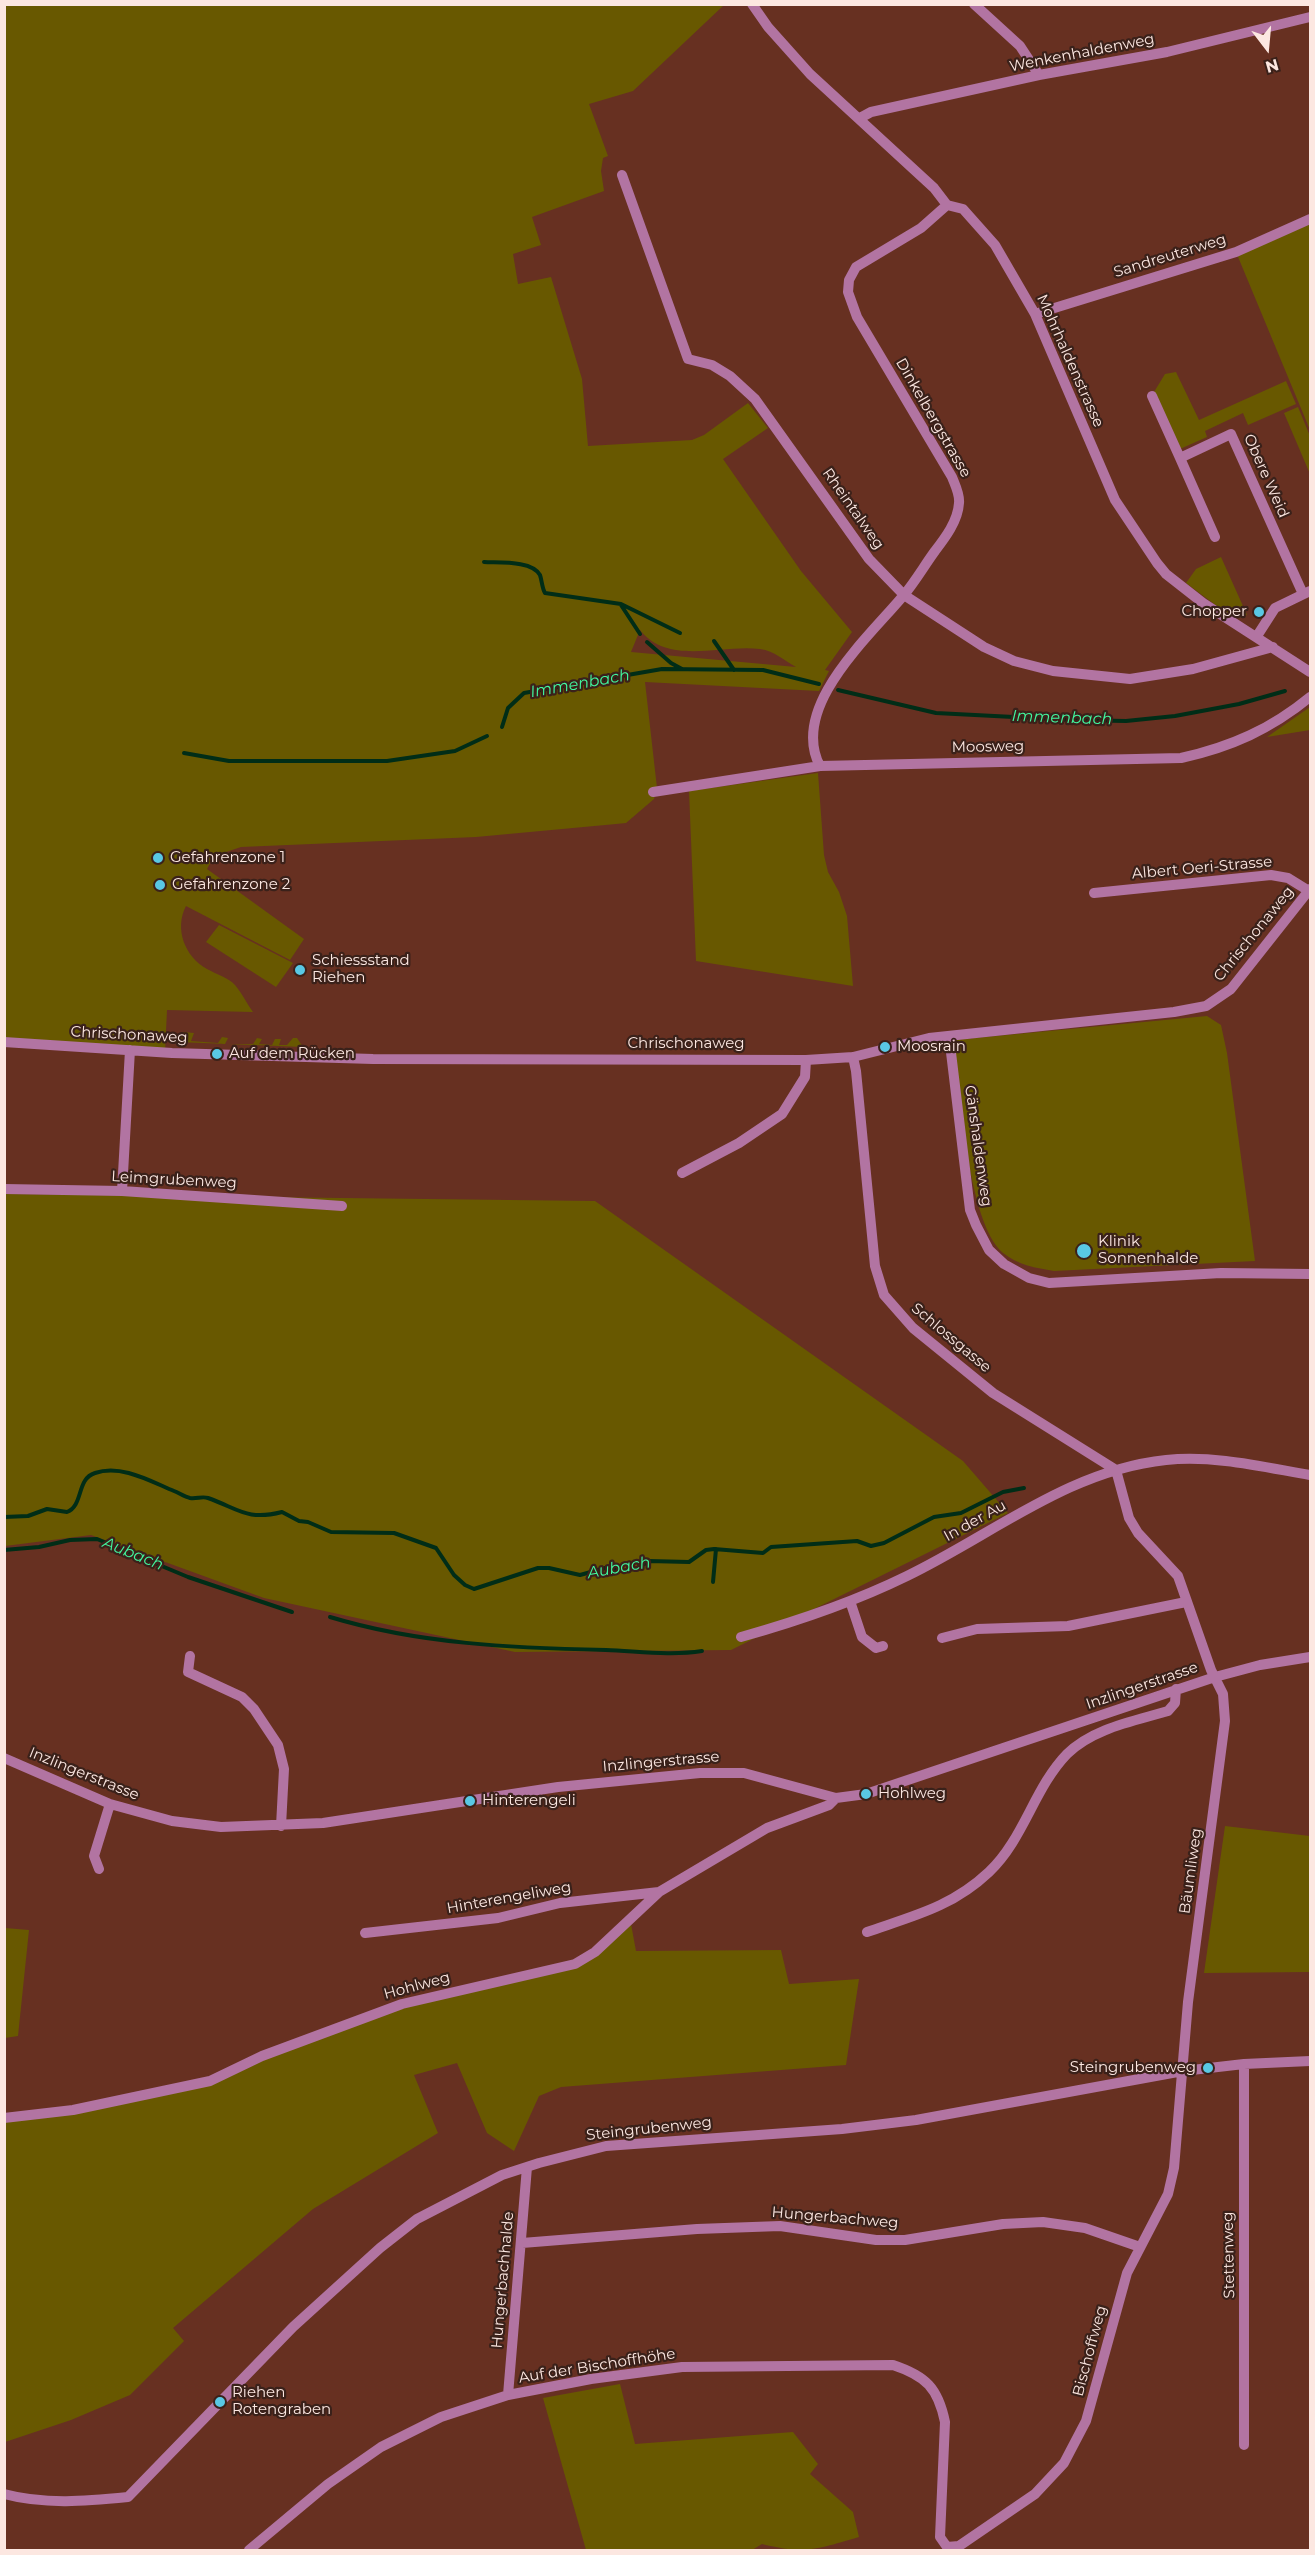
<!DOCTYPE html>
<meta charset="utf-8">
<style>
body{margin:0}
#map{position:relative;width:1315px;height:2555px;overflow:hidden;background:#673021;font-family:Montserrat,sans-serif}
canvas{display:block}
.frame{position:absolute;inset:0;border:6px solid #fce7e1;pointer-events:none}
.north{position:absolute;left:1237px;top:18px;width:60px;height:60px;-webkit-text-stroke:4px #3a211a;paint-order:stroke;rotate:164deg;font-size:16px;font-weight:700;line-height:24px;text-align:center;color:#fce7e1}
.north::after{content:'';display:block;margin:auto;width:21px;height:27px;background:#fce7e1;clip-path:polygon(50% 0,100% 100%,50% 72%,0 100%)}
</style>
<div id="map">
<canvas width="1315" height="2555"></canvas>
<div class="frame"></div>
<div class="north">N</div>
</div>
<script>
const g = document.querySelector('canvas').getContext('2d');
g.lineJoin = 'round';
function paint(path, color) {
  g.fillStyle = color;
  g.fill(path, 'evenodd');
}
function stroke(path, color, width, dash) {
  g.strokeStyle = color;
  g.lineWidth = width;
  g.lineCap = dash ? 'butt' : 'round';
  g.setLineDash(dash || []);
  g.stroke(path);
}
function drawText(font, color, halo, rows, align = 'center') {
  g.font = font + ' Montserrat,sans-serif';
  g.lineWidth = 4.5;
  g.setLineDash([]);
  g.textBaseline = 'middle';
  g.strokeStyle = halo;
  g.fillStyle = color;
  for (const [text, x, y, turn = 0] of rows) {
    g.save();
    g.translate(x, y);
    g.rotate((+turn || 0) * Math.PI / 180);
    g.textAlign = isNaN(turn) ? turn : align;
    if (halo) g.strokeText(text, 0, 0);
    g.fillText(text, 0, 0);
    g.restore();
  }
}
const green = new Path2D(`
 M4,5H724L633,91L589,104L608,156L603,158L601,171L604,191L532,217L541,245L513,254L518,284L551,277L582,379L588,446L692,440L704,435L748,403L768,428L723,459L801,571L852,632L825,670L829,671L819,691L645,682L657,788L654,799L626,823L616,824L476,837L241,847L214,856L207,869L304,939L290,960L186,906C174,929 185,957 207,969C216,974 229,978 235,985C242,993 247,1004 253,1012L167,1010L165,1052L5,1041ZM640,630C668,666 721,644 760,649C775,651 783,660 796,667L631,652Z
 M1310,219V430L1236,252Z
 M1176,372L1199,420L1286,381L1296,404L1248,425L1243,413L1205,431L1207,437L1180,449L1154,392L1165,374Z
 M1298,407L1310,436V474L1284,413Z
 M1221,557L1247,615L1238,618L1229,615L1186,583L1196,569Z
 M1310,707V730L1267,737Z
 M818,773L824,855L828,872L839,892L847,916L853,986L696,961L689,791Z
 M219,925L293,963L276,987L206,942Z
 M1207,1016L1221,1025L1227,1053L1255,1261L1054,1271C1036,1268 1018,1265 1003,1253C967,1222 960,1088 954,1040Z
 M182,1032L194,1033L191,1041L218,1043L222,1037L228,1038L225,1044H253L257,1038L262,1039L259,1044L272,1045L275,1039H281L279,1045H287L293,1038H297L303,1047L178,1042L177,1038Z
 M4,1194L595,1201L963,1461L1008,1513L731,1650L515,1652L264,1598L91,1535L5,1546Z
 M1225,1826L1310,1836V1972L1204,1973Z
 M631,1924L636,1951L781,1950L789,1984L859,1979L846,2065L561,2087L539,2096L514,2151L487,2133L457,2063L414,2075L438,2133L313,2209L173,2328L184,2341L130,2395L71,2420L5,2442L4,2121L195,2088L374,2015L570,1968Z
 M5,1928L29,1930L18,2036L5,2038Z
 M620,2384L635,2444L793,2432L818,2464L810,2474L853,2512L859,2537C817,2549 806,2555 762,2544L752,2550H586L543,2398Z`);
const stream = new Path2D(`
 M484,562C498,563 532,560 540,575C542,581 542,588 545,593L621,604L680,633
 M621,605L640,634
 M714,641L734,670
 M647,642L671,663L682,669
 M838,690L936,713L1072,720L1126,721L1175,716L1239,704L1285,691
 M502,727L508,708L524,693L662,669L763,670L819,684
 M184,753L229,761H387L455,751L487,736
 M4,1517L28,1516L47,1509L67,1512C84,1505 76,1479 95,1473C121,1464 150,1481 174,1491C179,1493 185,1497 190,1498C197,1499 202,1496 208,1498C239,1509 247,1521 282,1512L299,1521L308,1522L331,1532L394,1533L436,1548L454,1575L465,1585L474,1589L538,1568H549L580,1575L609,1567L623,1571L638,1568L649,1561L689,1562L706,1550L714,1549L763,1553L771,1547L857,1541L871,1546L884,1543L934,1517L961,1513L1003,1492L1024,1488
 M4,1550L39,1547L70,1540L97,1539L188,1577L292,1612
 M713,1582L716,1549
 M330,1617C419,1644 513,1648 606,1650C637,1651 670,1656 702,1651`);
const minor = new Path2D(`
 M752,4L768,27L810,74L934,188L947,205L963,209L995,245L1035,314L1115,500L1157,563L1166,574L1203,603L1310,672
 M974,4L1020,46L1039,75
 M860,118L871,112L1039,75L1167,52L1310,17
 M622,175L688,359L712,365L730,376L755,399L869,559L904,595L984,647L1014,661L1053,671L1130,679L1193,669L1273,647
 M1035,314L1236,252L1310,219
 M1152,396L1180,458
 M1215,537L1180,458L1231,434L1303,594
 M1257,636L1275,608L1310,591
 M820,766C789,707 869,637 903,596C915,582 924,566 935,551C945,538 958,521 959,503C960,494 955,485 952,477L857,317L848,292L849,280L856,267L921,228L947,205
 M653,792L820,766L1181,758C1231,747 1271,729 1310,697
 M1094,893L1271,875L1288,878L1309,891
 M949,1036L970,1210L976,1225L989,1250L1004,1264L1029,1278L1049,1283L1221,1273L1310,1274
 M4,1042L172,1053L373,1059L806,1060L853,1057L929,1038L1174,1012L1206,1006L1231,989L1310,889
 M853,1057L856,1071L875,1266L884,1295L913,1328L993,1393L1116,1470
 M682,1173L739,1143L782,1114L805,1077L806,1060
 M4,1189L122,1191L342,1206
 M122,1191L130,1050
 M850,1601L862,1637L876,1648L883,1646
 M741,1637C798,1621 854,1602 907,1576C992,1535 1069,1470 1166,1460C1215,1455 1263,1467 1310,1475
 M942,1638L977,1629L1068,1626L1186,1602
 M190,1656L188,1672L242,1697L254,1709L278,1745L284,1769L281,1826
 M4,1758L110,1804L172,1821L221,1827L323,1823L558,1787L700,1773H744L836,1798L866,1794L1215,1677L1260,1665L1310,1657
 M99,1869L94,1856L110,1804
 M867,1932C913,1916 952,1907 989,1872C1024,1839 1034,1788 1067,1754C1093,1728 1135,1721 1168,1711L1175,1703L1176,1689
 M365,1933L498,1918L560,1903L659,1892
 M4,2118L73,2110L210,2081L262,2056L402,2004L575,1964L595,1952L659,1892L767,1828L829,1805L836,1798
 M522,2243L697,2229L780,2226L876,2240H905L1003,2224L1043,2222L1085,2228L1140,2247
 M508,2395L527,2167
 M1244,2445V2064
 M4,2494C45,2505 87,2501 128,2497L293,2327L380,2248L417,2219L502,2175L539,2163L606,2146L842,2129L916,2120L1183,2071L1244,2064L1310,2061
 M249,2550L328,2484L381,2447L441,2417L508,2395L591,2379L682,2367L893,2365C926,2376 938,2388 945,2422L940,2537L947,2547L959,2546L1035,2494L1064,2463L1086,2421L1127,2273L1168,2194L1174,2168L1188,2002L1225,1721L1223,1694L1211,1670L1178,1576L1138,1533L1129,1518L1116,1470`);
const markers = [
 [1259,612,6,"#59c8e4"],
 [158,858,6,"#59c8e4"],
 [160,885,6,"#59c8e4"],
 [300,970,6,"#59c8e4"],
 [885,1047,6,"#59c8e4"],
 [217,1054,6,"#59c8e4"],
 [1084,1251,8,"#59c8e4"],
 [866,1794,6,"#59c8e4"],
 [470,1801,6,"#59c8e4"],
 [1208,2068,6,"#59c8e4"],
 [220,2402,6,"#59c8e4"]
];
const streetNames = [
 ["Wenkenhaldenweg",1082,53,-11],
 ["Sandreuterweg",1170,256,-17],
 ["Mohrhaldenstrasse",1070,361,66],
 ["Dinkelbergstrasse",933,418,60],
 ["Obere Weid",1266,476,66],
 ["Rheintalweg",853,509,55],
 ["Moosweg",988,747,-1],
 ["Albert Oeri-Strasse",1202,868,-5],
 ["Chrischonaweg",1254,934,-51],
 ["Chrischonaweg",129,1035,3],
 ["Chrischonaweg",686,1044],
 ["Gänshaldenweg",978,1146,82],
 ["Leimgrubenweg",174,1180,3],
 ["Schlossgasse",951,1338,40],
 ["In der Au",975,1521,-29],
 ["Inzlingerstrasse",1142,1686,-19],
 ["Inzlingerstrasse",661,1762,-5],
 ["Inzlingerstrasse",84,1774,22],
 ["Bäumliweg",1191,1871,-82],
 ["Hinterengeliweg",509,1898,-10],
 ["Hohlweg",417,1986,-15],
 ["Steingrubenweg",649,2129,-6],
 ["Hungerbachweg",835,2218,5],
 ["Stettenweg",1229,2255,-91],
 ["Hungerbachhalde",503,2280,-85],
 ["Bischoffweg",1090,2351,-75],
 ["Auf der Bischoffhöhe",597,2366,-9]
];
const poiNames = [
 ["Chopper",1247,612,"right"],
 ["Gefahrenzone 1",170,858],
 ["Gefahrenzone 2",172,885],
 ["Schiessstand",312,961],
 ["Riehen",312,978],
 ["Moosrain",897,1047],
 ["Auf dem Rücken",229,1054],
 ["Klinik",1098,1242],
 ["Sonnenhalde",1098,1259],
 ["Hohlweg",878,1794],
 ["Hinterengeli",482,1801],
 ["Steingrubenweg",1196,2068,"right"],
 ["Riehen",232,2393],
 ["Rotengraben",232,2410]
];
const waterNames = [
 ["Immenbach",580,684,-10],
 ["Immenbach",1062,718,2],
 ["Aubach",133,1554,22],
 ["Aubach",619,1568,-10]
];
paint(green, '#685800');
stroke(stream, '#002d17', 4);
stroke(minor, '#b274a2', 10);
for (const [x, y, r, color] of markers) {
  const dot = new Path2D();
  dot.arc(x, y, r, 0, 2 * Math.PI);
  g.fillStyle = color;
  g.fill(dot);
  stroke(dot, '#3a211a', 2);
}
drawText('15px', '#fce7e1', '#3a211a', streetNames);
drawText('15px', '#fce7e1', '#3a211a', poiNames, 'left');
drawText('italic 16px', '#42f89f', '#3a211a', waterNames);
</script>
